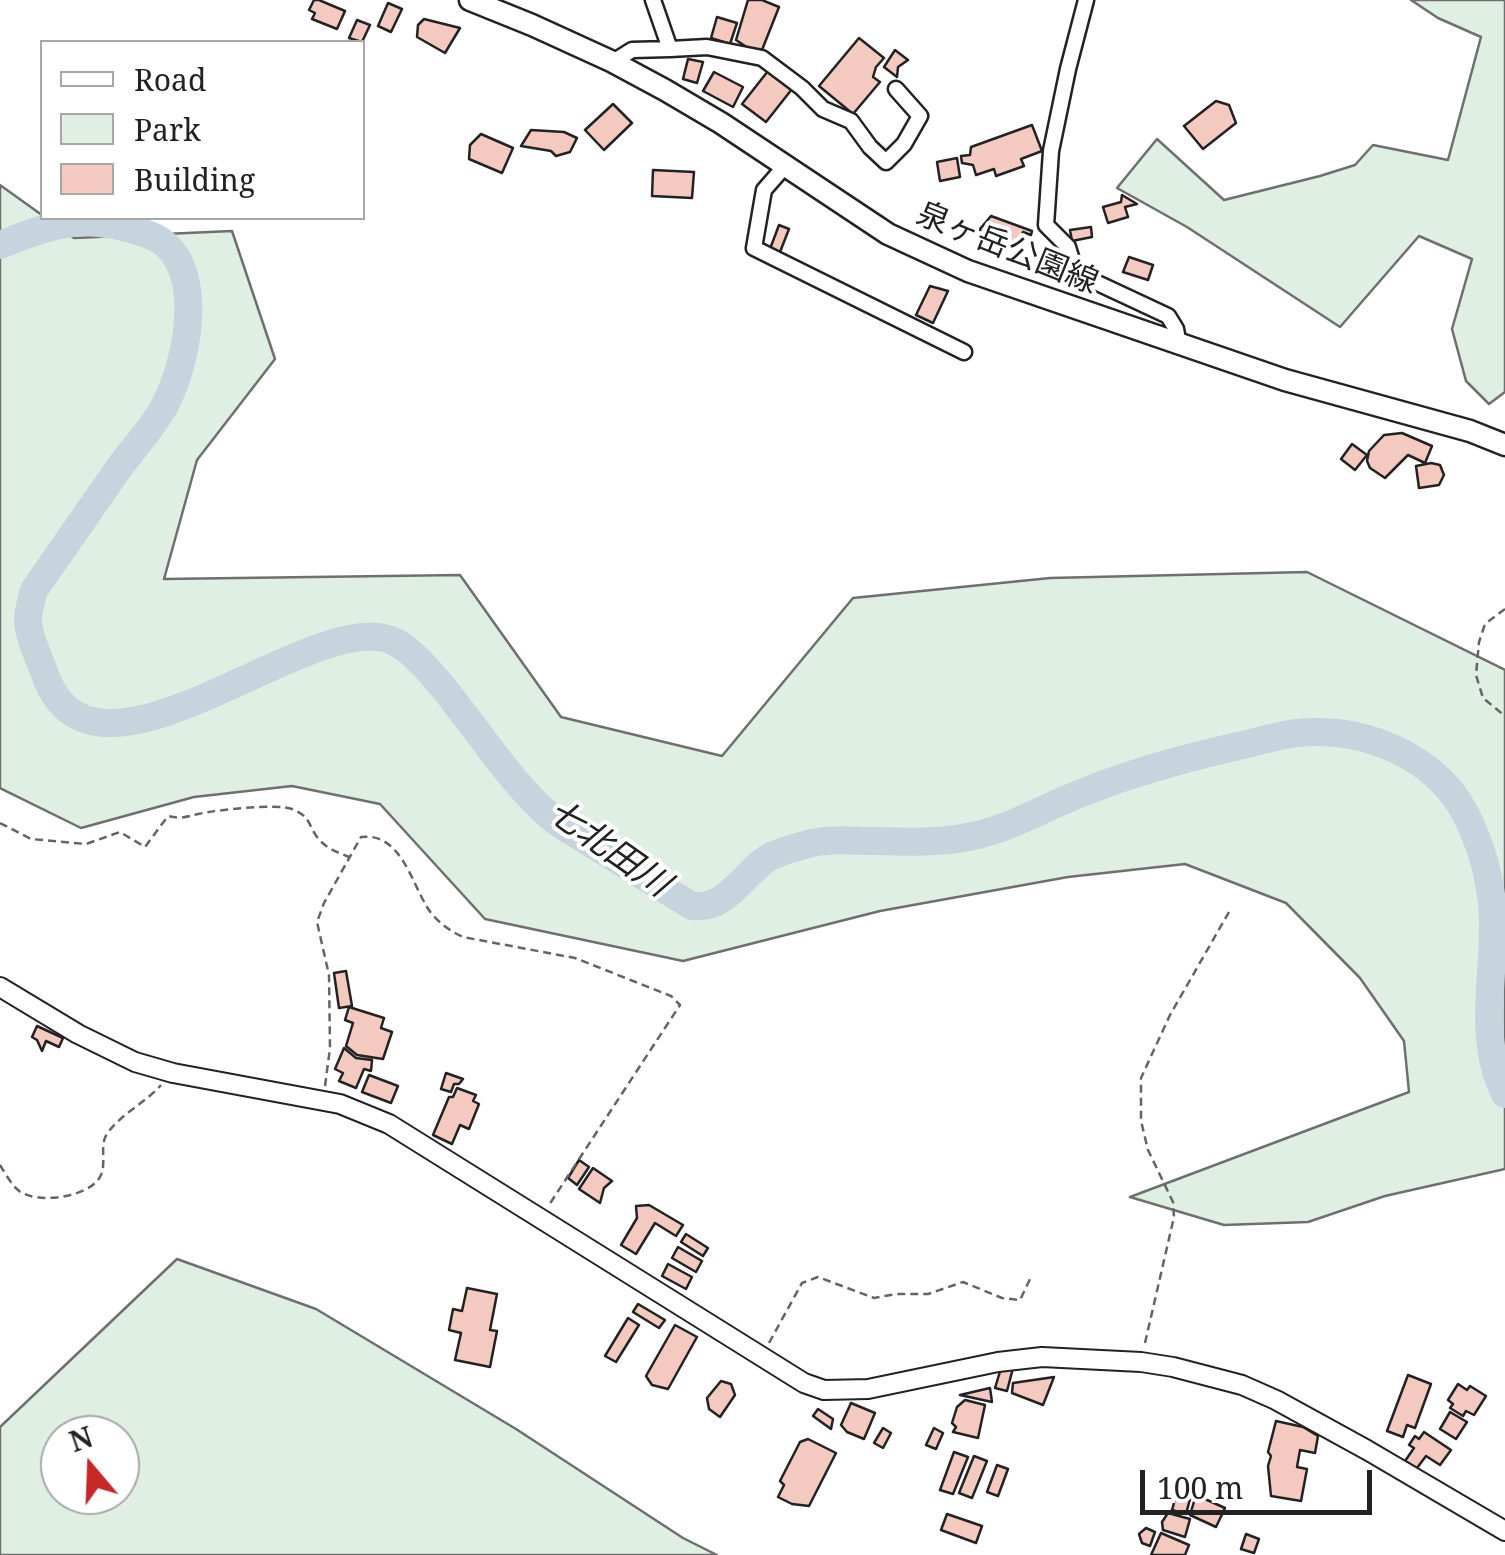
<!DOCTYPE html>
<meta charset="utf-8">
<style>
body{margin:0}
#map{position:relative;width:1505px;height:1555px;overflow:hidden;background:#fff;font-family:"Noto Serif",serif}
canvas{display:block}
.legend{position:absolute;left:40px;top:40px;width:325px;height:180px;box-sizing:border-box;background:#fff;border:2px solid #a7a7a7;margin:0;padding:12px 18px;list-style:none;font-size:30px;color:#222}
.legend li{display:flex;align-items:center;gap:20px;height:50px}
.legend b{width:50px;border:2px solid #a7a7a7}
.north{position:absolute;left:40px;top:1415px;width:100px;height:100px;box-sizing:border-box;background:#fff;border:2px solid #a7a7a7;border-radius:50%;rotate:341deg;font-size:28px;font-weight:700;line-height:40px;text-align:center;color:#222}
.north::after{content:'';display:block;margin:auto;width:35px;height:45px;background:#c62828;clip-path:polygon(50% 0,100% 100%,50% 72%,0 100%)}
.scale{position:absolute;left:1140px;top:1470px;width:232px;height:45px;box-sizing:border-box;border:5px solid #222;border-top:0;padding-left:12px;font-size:30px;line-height:35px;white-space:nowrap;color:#222;-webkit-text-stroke:8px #fff;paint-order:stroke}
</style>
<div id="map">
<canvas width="1505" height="1555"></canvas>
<ul class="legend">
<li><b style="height:12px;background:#fff"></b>Road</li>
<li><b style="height:28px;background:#e0efe3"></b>Park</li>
<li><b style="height:28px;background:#f3c9c0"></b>Building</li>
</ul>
<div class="north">N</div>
<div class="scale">100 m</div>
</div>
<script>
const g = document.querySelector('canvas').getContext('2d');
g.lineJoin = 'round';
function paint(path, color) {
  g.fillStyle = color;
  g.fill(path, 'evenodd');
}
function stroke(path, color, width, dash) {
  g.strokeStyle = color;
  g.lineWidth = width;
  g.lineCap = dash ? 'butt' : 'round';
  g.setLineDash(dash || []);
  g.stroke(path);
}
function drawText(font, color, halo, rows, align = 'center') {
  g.font = font + ' "Noto Serif","Noto Sans JP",serif';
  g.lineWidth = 8;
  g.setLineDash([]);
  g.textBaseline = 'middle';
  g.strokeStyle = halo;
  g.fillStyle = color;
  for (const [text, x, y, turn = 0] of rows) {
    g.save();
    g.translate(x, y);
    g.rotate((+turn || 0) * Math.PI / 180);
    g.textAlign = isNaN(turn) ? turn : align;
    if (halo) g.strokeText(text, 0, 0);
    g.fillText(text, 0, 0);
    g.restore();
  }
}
const green = new Path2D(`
 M1411,0H1505V392L1489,404L1466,381L1452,329L1472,259L1419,236L1340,327L1187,227L1117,188L1157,139L1224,200L1320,176L1355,165L1373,145L1448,160L1481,37L1438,18Z
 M0,185L74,238L232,231L275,359L197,460L164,579L460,575L561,717L722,756L853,598L1050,578L1307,572L1505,670V1169L1385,1196L1308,1222L1224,1225L1130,1197L1409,1092L1404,1041L1360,978L1286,903L1185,864L1068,877L880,911L683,961L485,919L380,804L292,786L194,797L81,828L0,788Z
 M177,1259L316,1309L516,1429L683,1538L717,1555H0V1427ZM120,1435V1495H60V1435Z`);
const river = new Path2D(`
 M0,245C57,222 86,213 147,234C209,255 189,358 166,403C155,425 136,445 121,465C92,506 63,548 34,590C32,599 28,610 28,619C27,633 41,663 46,677C96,809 303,613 388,639C414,647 446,691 463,713C490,748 516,787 551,817C564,828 580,836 595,846C627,866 659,886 692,906C726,910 741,877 765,860C776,852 795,848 808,844C828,838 854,841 875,841C909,842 940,843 973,836C1007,829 1040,810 1072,797C1125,774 1182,759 1238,746C1257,742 1278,735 1297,733C1362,726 1434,755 1465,813C1481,844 1491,881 1493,915C1495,975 1477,1038 1505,1094`);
const building = new Path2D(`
 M314,0H319L345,11L337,29L312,19L315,13L309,10Z
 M748,0H762L779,7L762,50L748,48L736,40Z
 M388,3L402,9L391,32L378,26Z
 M717,17L737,23L730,44L711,38Z
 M424,19L460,28L445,53L417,37L418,25Z
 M357,20L370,25L362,42L349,38Z
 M859,38L884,58L876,67L873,77L880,82L853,114L819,86Z
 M895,50L908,60L898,67L897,77L884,67Z
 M688,59L703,62L697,83L683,79Z
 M768,71L792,89L766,122L742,104Z
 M714,72L743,87L733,107L703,91Z
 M1216,101L1229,105L1236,123L1203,149L1184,126Z
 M613,104L632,123L604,150L585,130Z
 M1032,125L1042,151L1021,159L1024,166L996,176L994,169L976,175L973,165L962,163L961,156L970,155L971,147Z
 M531,130L564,132L577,138L570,152L556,156L551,151L521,146Z
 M481,134L513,148L502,173L469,159L470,145Z
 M957,158L960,177L940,181L937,162Z
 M653,170L694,172L692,198L652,196Z
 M1122,195L1137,204L1125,207L1128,217L1108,223L1103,207L1121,202Z
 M991,216L1032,231L1031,235L1023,232L1017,247L1010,249L980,240V229Z
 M779,225L789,229L780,252L770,249Z
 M1091,227L1092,237L1072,241L1070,230Z
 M1129,257L1153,265L1148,280L1123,272Z
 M930,286L948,291L933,323L916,315Z
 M1402,433L1432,446L1425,463L1408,455L1385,478L1370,468L1367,461L1369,451L1384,435Z
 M1352,444L1367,455L1355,470L1341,459Z
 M1431,463L1440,465L1444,475L1439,485L1419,488L1416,466Z
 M346,971L352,1006L339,1008L334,973Z
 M349,1007L384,1018L381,1028L392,1032L383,1059L357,1055L346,1046L353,1023L345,1020Z
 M37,1026L63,1038L59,1047L46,1041L42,1051L37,1040L32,1037Z
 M344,1048L356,1058L372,1060L371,1071L364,1069L356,1088L339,1081L343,1073L335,1069Z
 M446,1073L463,1079L459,1084H454L451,1092L441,1089Z
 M369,1075L398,1086L391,1103L362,1092Z
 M457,1088L476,1095L473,1101L479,1104L469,1129L460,1125L452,1144L433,1135L449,1097H453Z
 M579,1160L589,1167L577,1185L568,1178Z
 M593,1168L612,1181L604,1188L600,1203L579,1189Z
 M649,1205L683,1225L676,1236L655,1223L636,1254L621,1245L637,1218L636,1206Z
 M686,1234L708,1248L703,1256L681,1242Z
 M678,1247L702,1261L696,1272L672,1258Z
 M668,1264L692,1277L686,1289L662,1276Z
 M467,1288L497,1294L490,1330L497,1331L490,1367L455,1360L461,1333L449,1330L453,1309L462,1311Z
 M638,1304L665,1320L659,1328L633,1312Z
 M628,1318L639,1325L616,1362L605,1356Z
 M675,1325L697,1337L668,1389L652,1385L646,1376Z
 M1002,1365L1013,1368L1007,1391L995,1388Z
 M1408,1375L1431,1384L1415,1428L1407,1425L1403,1437L1387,1431Z
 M1054,1377L1043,1405L1012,1393L1013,1383Z
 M721,1381L731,1384L735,1395L720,1417L709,1409L707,1398Z
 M1458,1384L1467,1390L1470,1386L1486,1396L1474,1415L1466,1411L1463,1416L1450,1408L1453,1404L1448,1400Z
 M990,1388L992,1402L960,1395L977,1391Z
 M965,1400L985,1405L978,1438L953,1432L956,1427L952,1423L957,1407Z
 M851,1403L875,1413L864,1439L847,1432L841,1425Z
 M818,1409L833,1419L831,1429L813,1416Z
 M1450,1412L1467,1422L1456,1439L1440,1429Z
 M1276,1421L1303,1427L1318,1436L1315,1453L1300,1450L1297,1467L1307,1469L1301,1501L1271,1496L1268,1466L1271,1456L1268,1452Z
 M883,1428L891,1433L883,1448L874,1443Z
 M934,1428L943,1433L936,1449L926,1445Z
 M1424,1432L1451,1450L1440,1465L1426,1456L1417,1468L1405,1461L1414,1448L1409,1445L1415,1436L1419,1439Z
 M808,1439L836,1453L809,1506L792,1504L778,1497L784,1485L780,1481L800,1442Z
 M954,1452L968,1457L953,1494L940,1490Z
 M974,1456L987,1461L972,1498L959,1493Z
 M997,1465L1008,1469L998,1496L987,1492Z
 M1196,1495L1225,1508L1216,1527L1190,1515Z
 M1176,1496L1190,1499L1186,1514L1172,1510Z
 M1168,1513L1190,1519L1185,1537L1163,1530L1162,1522Z
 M947,1514L982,1526L976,1543L941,1530Z
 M1146,1528L1155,1532L1150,1546L1142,1543L1139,1534Z
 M1161,1533L1189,1545L1185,1555H1151Z
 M1246,1534L1259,1539L1254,1553L1241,1549Z`);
const path = new Path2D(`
 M1505,609L1485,624L1479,642L1476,675L1483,698L1505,716
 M0,823L31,839L86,844L120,832L145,847L168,816C181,819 186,817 198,814C217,810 275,803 292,809C311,817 307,823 317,837C325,848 337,852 349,857
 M325,1086L330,1048L329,975L317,922L324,903L361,837C400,832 411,881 427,907C434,919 449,931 463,937L575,958L671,996L680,1005L549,1205
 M0,1165C5,1173 11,1184 18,1190C35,1205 91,1198 101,1175C107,1160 98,1144 109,1131C123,1113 146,1102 161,1085
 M769,1343L802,1283L818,1277L874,1298L896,1294H928L963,1282L1002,1298L1020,1300L1031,1277
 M1145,1343L1174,1217L1173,1202L1148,1150L1141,1121V1078L1170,1015L1229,912`);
const minor = new Path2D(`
 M1086,0L1068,69L1051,151L1046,225L1068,247L1076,273L1168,316L1176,329L1179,345
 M670,49L707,47L762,58L802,88L823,109L851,121L870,147L886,162L904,144L920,116L896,89
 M613,62L632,50L670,49L653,0
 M785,166L764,190L754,248L964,352`);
const tertiary = new Path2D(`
 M0,987L78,1034L135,1062L173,1073L340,1104L389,1124L804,1383L824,1390L868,1389L998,1362L1042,1357L1141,1362L1173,1367L1242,1385L1276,1400L1367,1450L1505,1531`);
const secondary = new Path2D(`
 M470,0L532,25L613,62L665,90L721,123L888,234L968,271L1285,380L1470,431L1505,445`);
const streetNames = [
 ["泉ヶ岳公園線",1007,249,22]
];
const waterNames = [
 ["七北田川",608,849,35]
];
paint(green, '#e0efe3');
stroke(green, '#6f6f6f', 2.5);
stroke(river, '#c7d3dd', 28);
paint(building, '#f3c9c0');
stroke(building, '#222', 2.5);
stroke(minor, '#222', 19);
stroke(tertiary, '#222', 22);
stroke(secondary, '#222', 25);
stroke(path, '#646464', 2.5, [8, 5]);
stroke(minor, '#fff', 14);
stroke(tertiary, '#fff', 18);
stroke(secondary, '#fff', 20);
drawText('32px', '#222', '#fff', streetNames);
drawText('italic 35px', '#222', '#fff', waterNames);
</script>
